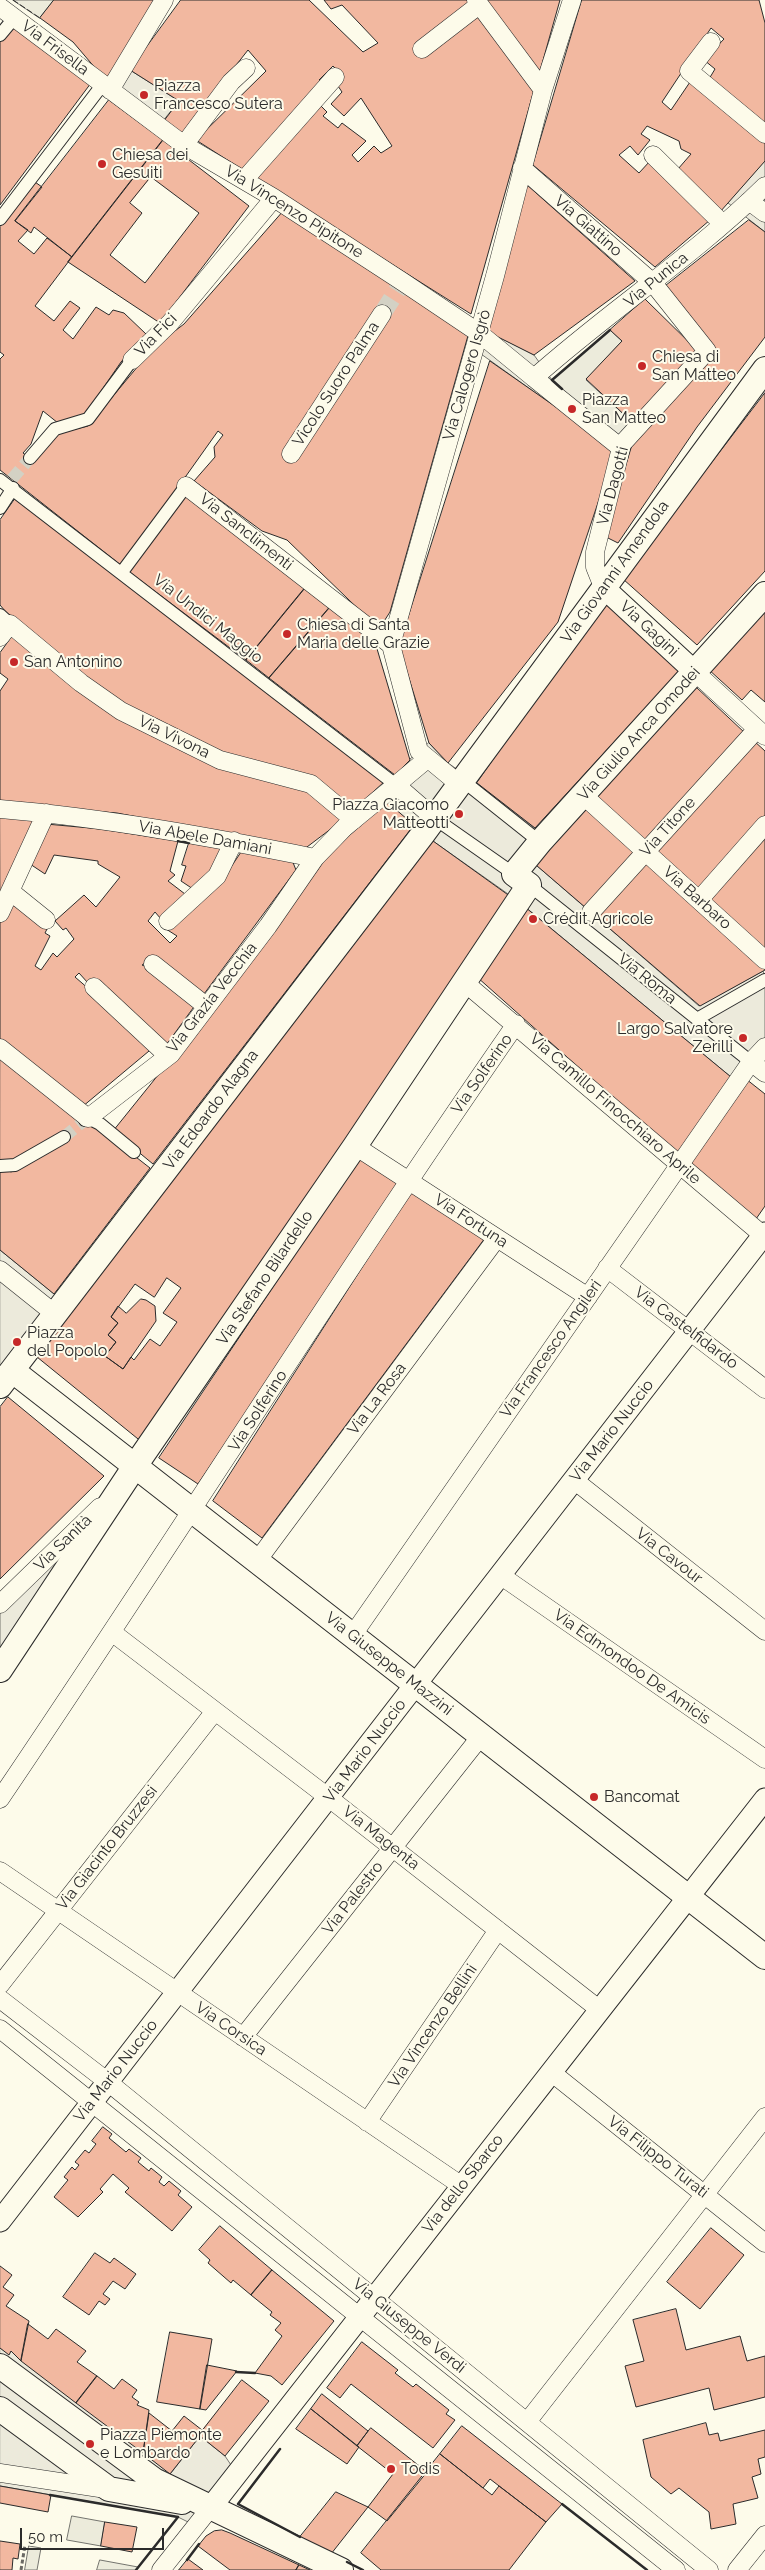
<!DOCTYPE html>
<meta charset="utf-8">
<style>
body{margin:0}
#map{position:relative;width:765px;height:2570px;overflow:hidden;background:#fdfbea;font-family:Raleway,sans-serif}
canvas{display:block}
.scale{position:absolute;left:20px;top:2528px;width:144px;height:22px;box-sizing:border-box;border:2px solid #2b2b2b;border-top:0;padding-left:6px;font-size:15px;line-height:18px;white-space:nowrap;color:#2b2b2b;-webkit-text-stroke:4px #fdfbea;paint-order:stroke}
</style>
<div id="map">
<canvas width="765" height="2570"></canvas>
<div class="scale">50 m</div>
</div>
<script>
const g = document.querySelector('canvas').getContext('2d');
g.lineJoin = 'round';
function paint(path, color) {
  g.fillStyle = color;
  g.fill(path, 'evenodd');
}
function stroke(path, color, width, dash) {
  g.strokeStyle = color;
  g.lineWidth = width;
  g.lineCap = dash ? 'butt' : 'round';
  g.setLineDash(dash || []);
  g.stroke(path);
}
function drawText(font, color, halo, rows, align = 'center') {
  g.font = font + ' Raleway,sans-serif';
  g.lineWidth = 4;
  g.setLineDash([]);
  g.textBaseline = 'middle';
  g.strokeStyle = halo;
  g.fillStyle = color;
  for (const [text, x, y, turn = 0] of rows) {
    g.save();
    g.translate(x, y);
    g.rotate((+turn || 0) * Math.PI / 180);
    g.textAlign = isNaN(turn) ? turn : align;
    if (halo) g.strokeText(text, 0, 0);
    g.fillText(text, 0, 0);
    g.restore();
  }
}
const green = new Path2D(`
 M13,0H54L40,18Z
 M610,330L622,341L586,380L631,421L617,439L552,380Z
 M72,2516L105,2522L101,2546L67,2540Z
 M29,2546L41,2548L37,2570H25Z
 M100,2560L138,2567L136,2570H97Z`);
const parking = new Path2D(`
 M130,70L179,101L158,127L110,90Z
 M765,161V232L728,203Z
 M481,328L534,355L552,380L617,439L620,453L474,349Z
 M429,743L448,763L477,783L555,844L536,865L699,1006L763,971L765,976V1073L731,1077L518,901L423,834L387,802L384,782Z
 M0,1250L64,1302L0,1386Z
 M125,1482L0,1670V1604Z
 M0,2348L9,2354L11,2351L171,2473L200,2436L225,2456L237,2474L196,2526L178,2517L0,2486Z`);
const building = new Path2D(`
 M54,0H155L108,83L73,42L40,18Z
 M181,0H309L363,52L378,43L342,5L331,9L324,0H467L534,90L471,314L253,177L319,104L327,112L323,116L338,128L342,123L366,141L352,155L358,162L374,146L381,153L392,146L361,98L344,116L331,104L342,92L336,83L343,77L333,66L319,80L324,83L243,170L196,140L266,71L248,50L182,134L163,122L179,101L130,70Z
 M486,0H560L540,71Z
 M582,0H759L765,23V124L709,79L715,69L704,60L724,39L711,28L662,102L671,110L690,82L765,142V161L720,212L678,169L691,154L681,149L679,141L647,126L641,134L650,140L638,155L630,146L619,155L639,173L650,161L710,220L655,267L533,165Z
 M12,23L91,83L0,205V38Z
 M109,100L163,140L72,257L34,227L31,233L15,221Z
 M163,140L249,206L160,323L68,262ZM151,177L199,213L145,283L110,255L142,213L130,203Z
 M35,182L42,187L15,221L28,230L18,241L34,254L47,238L72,257L35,306L54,321L70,301L80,308L63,330L73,339L96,307L109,315L113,310L124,313L146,334L121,362L84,416L58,423L43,411L31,444L23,453L34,461L59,433L88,426L154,347L184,324L284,210L469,332L390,612L379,629L287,540L262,531L194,481L215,457L214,447L223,435L218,431L122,566L0,470V359L4,355L0,352V227Z
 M526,184L635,281L534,355L488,332Z
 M749,220L765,232V337L697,427L618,543L604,536L635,435L712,351L663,288Z
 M645,299L699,352L631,421L586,379L622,341L610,330Z
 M490,361L616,449L558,622L448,763L429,743L399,646Z
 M765,393V571L697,645L623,579Z
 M186,495L305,588L246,660L128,571Z
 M15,499L384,782L352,811L237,757L207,746L159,720L121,703L17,625L0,605V520Z
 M305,588L330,607L269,678L246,660Z
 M605,600L681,669L535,828L477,783Z
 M330,607L375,642L410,760L395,775L269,678Z
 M765,607V702L751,690L742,700L707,668Z
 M14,634L119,716L305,787L344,819L303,850L117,813L0,804V691L8,679L0,673V653Z
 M696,687L745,733L644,842L594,796Z
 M753,740L765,751V818L698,891L653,850Z
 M387,802L414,825L153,1164L113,1131L274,931L328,855Z
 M587,809L634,852L586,908L536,865Z
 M0,814L37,818L0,898Z
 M46,824L101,829L178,841L170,871L175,875L168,881L185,894L161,919L155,912L148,921L170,943L177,936L166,929L225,876L241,852L292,860L296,870L201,998L153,958L142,965L155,971L196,1004L164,1048L92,978L88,983L79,973L75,977L155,1046L82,1107L0,1043V922L11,898L48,927L45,933L50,936L35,966L41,970L53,953L57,957L74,939L66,928L63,930L55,921L84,895L96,907L120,877L98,864V861L54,855L45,874L30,864Z
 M765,836V952L708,900Z
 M433,841L511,897L143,1443L37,1357ZM167,1278L181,1288L163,1313L177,1322L160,1346L150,1339L134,1360L131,1357L123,1369L105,1356L116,1342L108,1335L118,1323L111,1317L135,1284L154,1297Z
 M189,843L224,849L216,866L193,889L181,881L186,866L182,865Z
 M645,861L765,968V970L700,1006L595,916Z
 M525,907L731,1077L677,1155L477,977Z
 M0,1051L150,1168L54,1294L0,1250V1172L4,1168L11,1172L67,1140L0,1164Z
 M746,1079L765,1094V1206L756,1219L689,1161Z
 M361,1156L401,1182L198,1484L159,1458Z
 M412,1190L485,1238L262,1538L213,1501Z
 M141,1299L146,1300L155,1306L156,1321L123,1369L105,1356L116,1342L108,1335L118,1323L111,1317L118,1306L126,1313Z
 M8,1397L104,1476L0,1579V1407Z
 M103,2127L112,2134L109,2138L126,2152L129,2149L141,2158L138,2162L149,2171L151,2168L162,2177L159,2182L164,2186L169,2181L181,2191L178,2195L192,2207L172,2231L125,2192L129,2188L113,2174L100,2189L103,2192L78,2217L54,2197L68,2180L64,2177L72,2167L75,2170L79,2165L75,2162L85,2150L89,2153L96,2144L92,2141Z
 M220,2226L272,2270L251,2295L233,2280L231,2283L208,2263L210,2260L199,2250Z
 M711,2228L744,2255L700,2309L667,2282Z
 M95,2253L110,2263L114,2258L136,2274L125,2289L113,2281L103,2294L110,2299L105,2305L99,2301L89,2315L63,2297Z
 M0,2266L12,2275L3,2287L14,2295L6,2306L29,2321L21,2361L11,2351L9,2355L0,2348Z
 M272,2270L334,2321L282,2385L271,2376L255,2373L282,2336L275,2330L281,2323L270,2315L272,2312L251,2295Z
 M676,2309L686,2350L740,2336L747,2361L765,2356V2397L714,2410L709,2388L636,2407L625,2366L644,2361L633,2320Z
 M28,2324L48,2339L56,2329L86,2351L77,2362L97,2376L76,2403L21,2361Z
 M170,2332L212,2339L200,2409L157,2402Z
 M362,2342L398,2370L395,2373L413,2387L416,2384L449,2410L446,2414L455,2420L433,2448L351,2384L340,2398L327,2388Z
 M207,2365L237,2371L206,2410L200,2409Z
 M97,2376L114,2389L122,2379L137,2390L132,2397L139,2402L137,2405L149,2410L143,2453L76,2403Z
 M242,2380L269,2401L225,2456L200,2436L170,2474L143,2453L149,2413L172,2431L184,2416L202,2430Z
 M322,2394L368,2431L357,2446L311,2409Z
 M311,2409L359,2447L347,2464L296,2429Z
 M706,2423L709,2435L718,2433L720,2441L765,2430V2457L758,2459L761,2474L752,2477L758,2498L733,2504L736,2524L711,2529L709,2512L679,2488L671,2494L651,2477L643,2440Z
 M462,2426L562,2504L546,2522L490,2479L483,2488L440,2454Z
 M371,2428L427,2472L387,2521L368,2507L393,2474L357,2446Z
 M440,2454L492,2495L499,2486L546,2522L509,2570H381L361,2553Z
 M0,2486L51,2495L48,2512L0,2503Z
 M336,2492L368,2507L331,2554L300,2537Z
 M105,2522L137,2527L132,2552L101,2546Z
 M222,2530L230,2533L299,2565L296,2570H230L198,2546L206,2536L214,2531Z
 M0,2541L20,2544L18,2559L13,2558L12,2570H0Z
 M188,2559L203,2570H179Z
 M299,2565L310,2570H296Z`);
const pedestrianTunnel = new Path2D(`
 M12,479L30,458
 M64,1137L85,1120`);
const minorTunnel = new Path2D(`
 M382,314L400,286`);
const path = new Path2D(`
 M21,2570L25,2545`);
const pedestrian = new Path2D(`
 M0,35L15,17
 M0,219L103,84
 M30,458L55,429L88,419L132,360
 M0,480L396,785
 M0,508L13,488
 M122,572L186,486
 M0,615L10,624
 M462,780L540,842
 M434,818L514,874
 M529,885L751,1062
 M697,1019L765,980
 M85,1120L88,1118L100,1124L134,1152
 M0,1166L15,1165L64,1137`);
const minor = new Path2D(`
 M476,0L543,90
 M0,7L184,145L274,198L403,282L479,333L534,378C609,311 694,256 765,186
 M711,42L689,71L765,134
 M422,49L479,5
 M110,90L164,0
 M184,145L231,82L246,68
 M653,155L723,224
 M522,168L653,283L707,351L622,444L595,552V567L603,587
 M244,180L335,77
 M749,201L765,213
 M132,360L170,323L274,198
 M534,378L621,448
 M291,454L382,314
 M186,486L391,645
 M0,637L10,624L81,683L121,711L220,760L311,784L354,820
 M695,672L765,736
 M459,784L419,751L391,645L495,276L543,90L572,0
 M396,785L427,759
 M584,796L765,960
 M0,809C106,818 211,837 315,858L345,827L396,785L434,818
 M10,891L46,920
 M699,900L765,825
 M591,912L757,729
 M0,913L46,813
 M168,921L217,876L234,841
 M153,964L206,1006
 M464,982L765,1237
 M94,987L168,1056
 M0,1048L88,1118L171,1054L268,926L315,858
 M751,1062L765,1073
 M355,1146L588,1297
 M607,1268L765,1389
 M0,1270L55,1314
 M574,1480L765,1631
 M257,1561L497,1238
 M500,1575L765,1759
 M0,1604L100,1507
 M113,1633L329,1798L600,2010
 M352,1636L751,1062L765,1047
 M0,1799C174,1542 339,1279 516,1024
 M0,1871L462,2186
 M0,1985L215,1711
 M0,1999L108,2082L709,2570
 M0,2029L676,2570
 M243,2037L481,1736
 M551,2072L765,2243
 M367,2122L498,1930
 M527,2422L765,2117
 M0,2473L106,2489
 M161,2570L211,2507
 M737,2570L765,2535`);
const tertiary = new Path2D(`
 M603,587L695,672
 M0,2221L765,1233
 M211,2507L765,1799`);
const secondary = new Path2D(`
 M13,1371L765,1957
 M0,1386L423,834L765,369
 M0,1670L135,1466L355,1146L529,885L514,874L540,842L765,594
 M0,2366L154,2480L341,2570
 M0,2409L109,2489L182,2502`);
const fence = new Path2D(`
 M13,0L40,18`);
const wall = new Path2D(`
 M562,389L552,380L610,330
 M178,841L189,843
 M236,2372L255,2373
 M280,2449L238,2504L300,2537
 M50,2495L178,2517L136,2570
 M562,2504L647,2570
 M187,2560L199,2544
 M347,2562L363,2570`);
const markers = [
 [144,95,5,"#c62828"],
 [102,164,5,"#c62828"],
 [642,366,5,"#c62828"],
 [572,409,5,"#c62828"],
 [287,634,5,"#c62828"],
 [14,662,5,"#c62828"],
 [459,814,5,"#c62828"],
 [533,919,5,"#c62828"],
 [743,1038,5,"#c62828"],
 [17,1342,5,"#c62828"],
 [594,1797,5,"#c62828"],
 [90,2444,5,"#c62828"],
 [391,2469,5,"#c62828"]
];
const streetNames = [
 ["Via Frisella",55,48,37],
 ["Via Vincenzo Pipitone",294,212,32],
 ["Via Giattino",588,226,41],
 ["Via Punica",656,280,-39],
 ["Via Fici",156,335,-46],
 ["Via Calogero Isgrò",467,375,-74],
 ["Vicolo Suoro Palma",336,384,-57],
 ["Via Dagotti",613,486,-75],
 ["Via Sanclimenti",246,532,38],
 ["Via Giovanni Amendola",615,572,-54],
 ["Via Undici Maggio",208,619,38],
 ["Via Gagini",649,629,43],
 ["Via Giulio Anca Omodei",639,734,-48],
 ["Via Vivona",174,737,26],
 ["Via Titone",668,827,-48],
 ["Via Abele Damiani",205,838,10],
 ["Via Barbaro",697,898,42],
 ["Via Roma",647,979,39],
 ["Via Grazia Vecchia",212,998,-52],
 ["Via Solferino",482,1074,-55],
 ["Via Camillo Finocchiaro Aprile",615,1109,41],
 ["Via Edoardo Alagna",211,1110,-53],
 ["Via Fortuna",471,1221,33],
 ["Via Stefano Bilardello",265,1278,-56],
 ["Via Castelfidardo",686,1328,37],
 ["Via Francesco Angileri",551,1349,-55],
 ["Via La Rosa",377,1399,-53],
 ["Via Solferino",258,1411,-57],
 ["Via Mario Nuccio",612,1431,-52],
 ["Via Sanità",63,1543,-44],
 ["Via Cavour",669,1556,38],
 ["Via Giuseppe Mazzini",389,1664,38],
 ["Via Edmondoo De Amicis",632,1667,35],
 ["Via Mario Nuccio",365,1751,-53],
 ["Via Magenta",381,1838,38],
 ["Via Giacinto Bruzzesi",107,1848,-52],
 ["Via Palestro",353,1898,-52],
 ["Via Vincenzo Bellini",433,2026,-56],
 ["Via Corsica",231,2029,34],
 ["Via Mario Nuccio",116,2071,-52],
 ["Via Filippo Turati",658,2157,38],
 ["Via dello Sbarco",463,2184,-52],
 ["Via Giuseppe Verdi",409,2326,39]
];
const poiNames = [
 ["Piazza",154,86],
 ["Francesco Sutera",154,104],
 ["Chiesa dei",112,155],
 ["Gesuiti",112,173],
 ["Chiesa di",652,357],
 ["San Matteo",652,375],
 ["Piazza",582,400],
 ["San Matteo",582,418],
 ["Chiesa di Santa",297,625],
 ["Maria delle Grazie",297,643],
 ["San Antonino",24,662],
 ["Piazza Giacomo",449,805,"right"],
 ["Matteotti",449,823,"right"],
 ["Crédit Agricole",543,919],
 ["Largo Salvatore",733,1029,"right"],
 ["Zerilli",733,1047,"right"],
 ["Piazza",27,1333],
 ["del Popolo",27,1351],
 ["Bancomat",604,1797],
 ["Piazza Piemonte",100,2435],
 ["e Lombardo",100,2453],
 ["Todis",401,2469]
];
paint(green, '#ecebdb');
stroke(green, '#74746e', 1);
paint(parking, '#eceadb');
stroke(parking, '#74746e', 1);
paint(building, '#f2b8a0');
stroke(building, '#2b2b2b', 1);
stroke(pedestrianTunnel, '#d3d1c4', 12, [12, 6]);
stroke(minorTunnel, '#d3d1c4', 18, [18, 9]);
stroke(pedestrian, '#2b2b2b', 14);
stroke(minor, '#2b2b2b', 19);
stroke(tertiary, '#2b2b2b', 23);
stroke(secondary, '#2b2b2b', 26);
stroke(path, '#6a6964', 3, [4, 2.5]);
stroke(pedestrian, '#fdfbea', 12);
stroke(minor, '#fdfbea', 18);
stroke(tertiary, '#fdfbea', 21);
stroke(secondary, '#fdfbea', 24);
stroke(fence, '#2b2b2b', 1, [6, 2.5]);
stroke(wall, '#2b2b2b', 2.5);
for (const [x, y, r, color] of markers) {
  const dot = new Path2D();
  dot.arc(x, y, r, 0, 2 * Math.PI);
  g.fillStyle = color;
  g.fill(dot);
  stroke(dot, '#fdfbea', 2);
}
drawText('16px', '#2b2b2b', '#fdfbea', streetNames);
drawText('16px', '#2b2b2b', '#fdfbea', poiNames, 'left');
</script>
